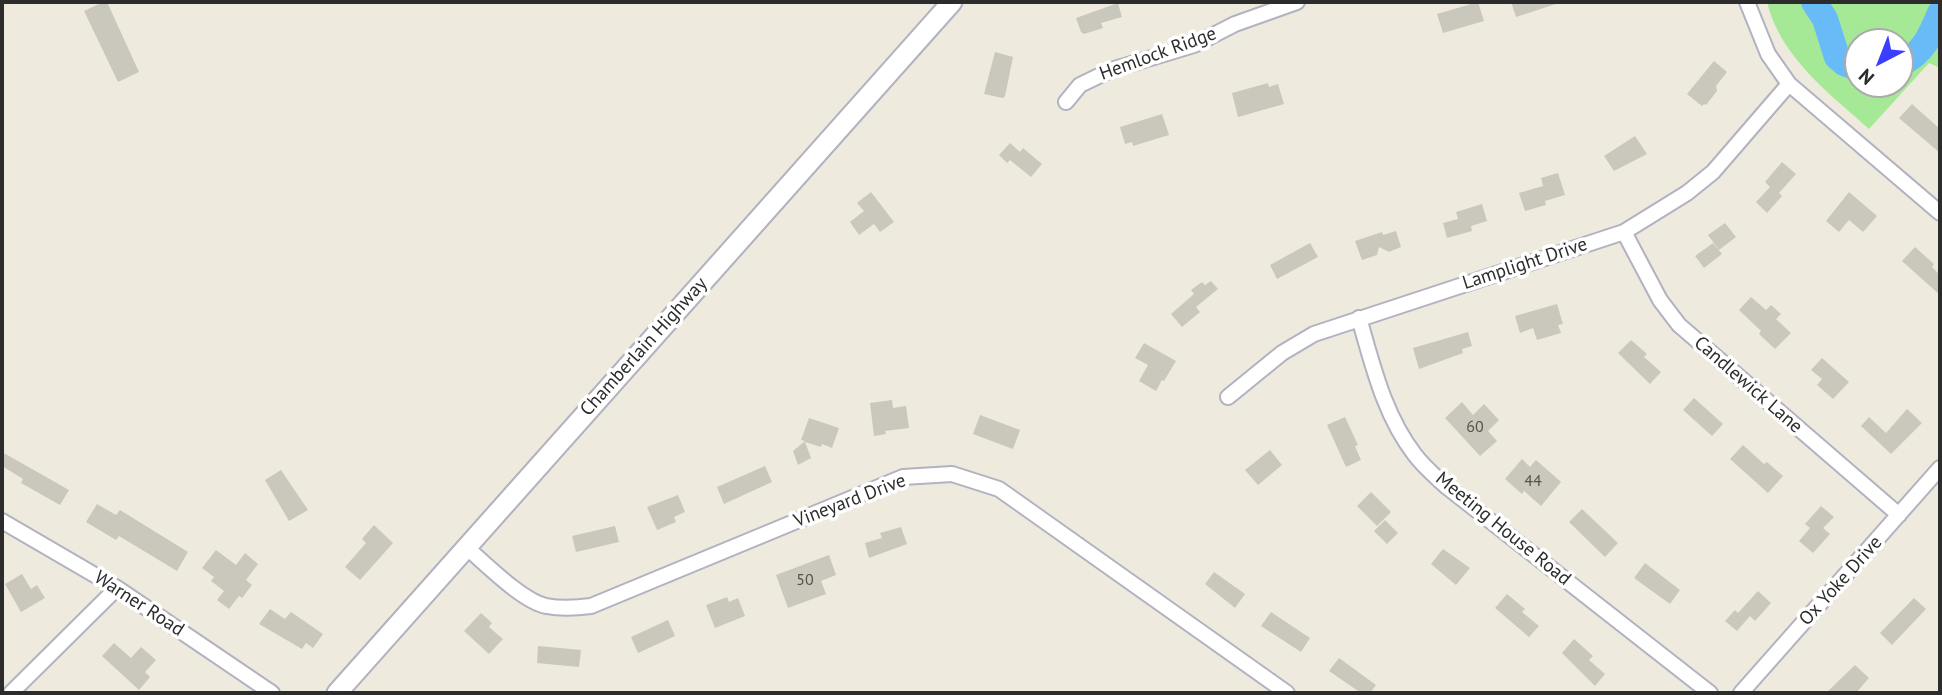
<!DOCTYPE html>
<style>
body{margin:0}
#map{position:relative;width:1942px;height:695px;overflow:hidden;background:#efeade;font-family:"PT Sans",sans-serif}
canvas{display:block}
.frame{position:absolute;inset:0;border:4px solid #2c2c2c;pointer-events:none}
.north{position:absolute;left:1844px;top:28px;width:70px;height:70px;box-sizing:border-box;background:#fff;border:2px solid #ababab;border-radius:50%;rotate:222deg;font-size:19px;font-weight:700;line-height:28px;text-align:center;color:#2c2c2c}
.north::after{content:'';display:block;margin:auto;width:24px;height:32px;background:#3a3fff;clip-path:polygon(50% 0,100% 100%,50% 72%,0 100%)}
</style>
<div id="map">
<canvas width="1942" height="695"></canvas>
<div class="frame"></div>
<div class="north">N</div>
</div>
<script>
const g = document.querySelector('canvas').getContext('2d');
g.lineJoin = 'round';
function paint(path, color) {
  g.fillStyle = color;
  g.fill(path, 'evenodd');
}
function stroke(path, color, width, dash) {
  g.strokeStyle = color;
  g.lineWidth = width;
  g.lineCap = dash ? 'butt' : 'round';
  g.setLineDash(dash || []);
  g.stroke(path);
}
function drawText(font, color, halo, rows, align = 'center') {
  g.font = font + ' "PT Sans",sans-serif';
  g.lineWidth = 7;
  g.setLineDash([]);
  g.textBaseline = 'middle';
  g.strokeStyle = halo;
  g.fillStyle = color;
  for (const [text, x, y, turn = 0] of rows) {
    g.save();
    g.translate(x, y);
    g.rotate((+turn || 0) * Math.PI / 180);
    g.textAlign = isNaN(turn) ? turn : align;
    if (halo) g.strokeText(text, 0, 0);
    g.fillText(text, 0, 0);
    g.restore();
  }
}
const green = new Path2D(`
 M1767,2H1940V68L1929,63L1869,129C1829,93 1780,57 1767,2ZM1900,42V84H1858V42Z`);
const river = new Path2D(`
 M1814,2L1825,19L1837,57L1844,63L1858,68
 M1900,64C1923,54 1931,35 1940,13`);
const building = new Path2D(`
 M103,2H107L139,72L118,82L84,11Z
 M1478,2L1484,21L1443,33L1437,14Z
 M1511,2H1556V4L1516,17Z
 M1118,3L1122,17L1101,23L1103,28L1084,34L1081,32L1076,18Z
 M995,52L1013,57L1005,96L1003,98L984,94Z
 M1714,61L1727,72L1716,86L1717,91L1706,105L1704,104L1702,106L1687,94Z
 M1268,83L1269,87L1278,84L1284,104L1238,117L1232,93Z
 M1912,104L1940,129V153L1899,118Z
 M1162,114L1169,135L1133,146L1132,142L1125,144L1120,127Z
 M1635,136L1647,154L1614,171L1604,156Z
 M1010,143L1020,152L1023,148L1042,164L1031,177L1010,160L1007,163L999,155Z
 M1782,162L1796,174L1779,193L1782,196L1767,213L1756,202L1770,187L1765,182Z
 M1558,173L1565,195L1545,201L1546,205L1525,211L1519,193L1543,186L1541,178Z
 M871,192L894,222L880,232L874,224L859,235L850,222L864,211L857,203Z
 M1849,192L1877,216L1863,232L1849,220L1839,232L1826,221Z
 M1482,204L1487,221L1471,226L1472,231L1447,238L1443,223L1458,219L1456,212Z
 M1725,223L1736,237L1719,250L1708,235Z
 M1396,231L1401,247L1389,252L1379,247L1377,255L1362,260L1355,241L1382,232L1383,235Z
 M1310,243L1318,257L1277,279L1270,265Z
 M1713,243L1722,254L1704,268L1695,256Z
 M1915,247L1934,264L1932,267L1940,275V295L1902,261Z
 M1211,281L1218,289L1196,307L1200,312L1182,327L1171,314L1194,294L1191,290L1202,282L1205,285Z
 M1751,297L1766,310L1771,305L1781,314L1776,319L1791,333L1775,349L1759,334L1761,331L1739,310Z
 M1557,304L1563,324L1558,325L1561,333L1537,340L1533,328L1520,333L1515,316Z
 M1468,332L1472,346L1462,349L1463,353L1419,369L1413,348Z
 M1631,340L1647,354L1644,357L1661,372L1650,384L1618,353Z
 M1144,343L1176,361L1164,381L1162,380L1156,391L1139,381L1148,365L1135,358Z
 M1822,358L1849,382L1833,399L1817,385L1822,379L1811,370Z
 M1694,398L1723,424L1712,436L1683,410Z
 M892,400L893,408L906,406L909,428L885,431L886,434L874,436L870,403Z
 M1462,402L1473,415L1484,404L1499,420L1488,431L1497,441L1480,456L1445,418Z
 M1907,409L1922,423L1891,454L1861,426L1869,417L1886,433Z
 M980,415L1020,430L1013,449L973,434Z
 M1345,417L1358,445L1355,446L1361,460L1346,467L1327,425Z
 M809,418L839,428L832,448L822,444L821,447L805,442L811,458L798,465L793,451L805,441L801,440Z
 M1743,445L1764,464L1767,462L1783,476L1768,493L1730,459Z
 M1270,450L1282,465L1258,485L1245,470Z
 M2,452L69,490L60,505L21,483L23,479L2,466Z
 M1522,459L1530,467L1536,460L1561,482L1541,506L1524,491L1522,494L1505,479Z
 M765,466L772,482L724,504L717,487Z
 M281,470L308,510L289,521L265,480Z
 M1371,492L1391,512L1377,526L1357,506Z
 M678,495L685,512L674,517L676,522L657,530L647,507Z
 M97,504L116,515L120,510L188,552L177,571L119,536L116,540L86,522Z
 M1821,506L1834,517L1823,528L1830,534L1813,553L1799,541L1810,528L1805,524Z
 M1582,509L1618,543L1605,557L1569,522Z
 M1385,520L1398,533L1387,544L1374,531Z
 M374,525L393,543L360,580L345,567L366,543L362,539Z
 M615,526L619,542L576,552L572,536Z
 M901,527L907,544L869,558L865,543L882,538L880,533Z
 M1443,549L1470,568L1456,585L1431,564Z
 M216,550L236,565L245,553L258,564L246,580L252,585L242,598L239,596L229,609L217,600L224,591L211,581L214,577L202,568Z
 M829,555L836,575L821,581L826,594L788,608L776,575Z
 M1645,563L1680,590L1670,604L1634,578Z
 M1214,572L1245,594L1235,608L1205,584Z
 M22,574L31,589L37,585L45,598L21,612L5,584Z
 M1758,591L1771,603L1755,621L1750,616L1737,631L1725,621L1735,610L1738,613Z
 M1507,594L1525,609L1522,612L1539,626L1529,637L1495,608Z
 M727,597L729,602L738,598L745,616L715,628L706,605Z
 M1914,598L1926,609L1892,645L1880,633Z
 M270,609L285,619L291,612L323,634L313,648L306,643L302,649L259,624Z
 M1271,612L1310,638L1301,652L1261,626Z
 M481,613L492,623L489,627L503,639L489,654L464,631Z
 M668,620L675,636L638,653L631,637Z
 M1574,639L1593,656L1589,660L1605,674L1595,686L1562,653Z
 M114,643L131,658L141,647L156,660L145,672L150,677L139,690L102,656Z
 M538,646L581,650L579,667L537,663Z
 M1339,658L1376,685L1370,693H1361L1329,671Z
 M1855,665L1869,678L1856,693H1826Z`);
const street = new Path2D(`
 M1747,2L1768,54L1789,84L1940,213
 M1066,102L1080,85L1111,70L1194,45L1235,24L1297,2
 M1624,232L1660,300L1679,325L1899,515
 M1359,318C1373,366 1384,415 1415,455C1424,467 1436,477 1447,487L1710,693
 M1228,397L1282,353L1314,334L1624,232L1687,193L1713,172L1789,84
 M2,521L117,588L272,693
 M466,547C486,564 522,601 546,606C562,609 576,608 591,606L903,477L952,474L999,489L1287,693
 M11,693L117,588
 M1741,693L1940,468`);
const secondary = new Path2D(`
 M337,693L952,2`);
const numberNames = [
 ["60",1475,427],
 ["44",1533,481],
 ["50",805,580]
];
const streetNames = [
 ["Hemlock Ridge",1158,54,-20],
 ["Lamplight Drive",1525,264,-18],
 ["Chamberlain Highway",644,347,-48],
 ["Candlewick Lane",1748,385,41],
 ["Vineyard Drive",850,501,-21],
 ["Meeting House Road",1503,529,39],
 ["Ox Yoke Drive",1841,581,-48],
 ["Warner Road",139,604,33]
];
paint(green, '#a5e996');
stroke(river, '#69bbf8', 26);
paint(building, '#cac7bd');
stroke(street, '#b2b2c1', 18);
stroke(secondary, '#b2b2c1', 23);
stroke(street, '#fff', 14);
stroke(secondary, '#fff', 19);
drawText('16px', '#545350', null, numberNames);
drawText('19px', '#2c2c2c', '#fff', streetNames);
</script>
